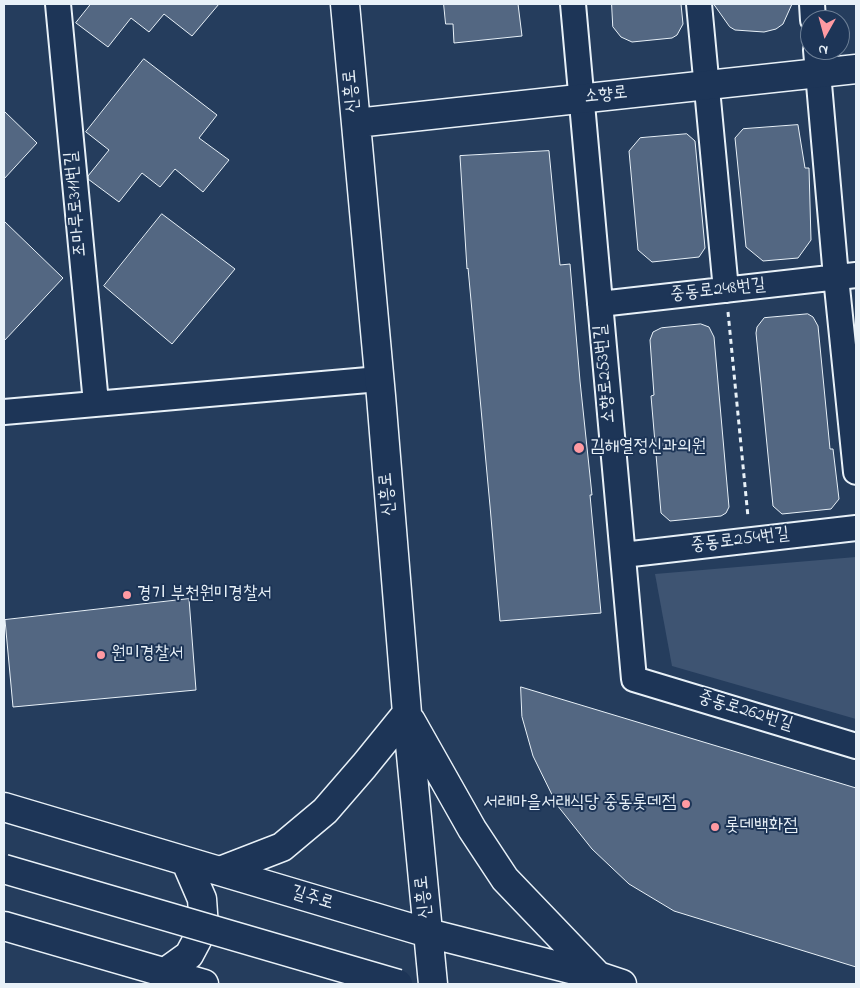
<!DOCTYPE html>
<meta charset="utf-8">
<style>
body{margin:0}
#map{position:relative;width:860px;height:988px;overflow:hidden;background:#253d5d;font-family:"Indie Flower",sans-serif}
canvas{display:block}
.frame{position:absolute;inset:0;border:5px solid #e8f1f8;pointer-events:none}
.north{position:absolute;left:800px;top:10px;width:50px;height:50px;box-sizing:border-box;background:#1d3557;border:1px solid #6e8097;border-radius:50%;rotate:187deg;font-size:14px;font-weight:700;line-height:20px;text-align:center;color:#e8f1f8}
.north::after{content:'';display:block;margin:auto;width:18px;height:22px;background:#ff9aa2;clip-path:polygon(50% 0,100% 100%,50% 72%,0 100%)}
</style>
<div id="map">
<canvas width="860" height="988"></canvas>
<div class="frame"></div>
<div class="north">N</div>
</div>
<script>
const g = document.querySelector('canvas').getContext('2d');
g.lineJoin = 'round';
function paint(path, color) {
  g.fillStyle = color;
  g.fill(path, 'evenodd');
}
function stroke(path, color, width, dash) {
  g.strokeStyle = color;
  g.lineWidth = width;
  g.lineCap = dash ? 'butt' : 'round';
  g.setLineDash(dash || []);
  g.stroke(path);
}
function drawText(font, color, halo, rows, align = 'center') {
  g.font = font + ' "Indie Flower","Poor Story",sans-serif';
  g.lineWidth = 4;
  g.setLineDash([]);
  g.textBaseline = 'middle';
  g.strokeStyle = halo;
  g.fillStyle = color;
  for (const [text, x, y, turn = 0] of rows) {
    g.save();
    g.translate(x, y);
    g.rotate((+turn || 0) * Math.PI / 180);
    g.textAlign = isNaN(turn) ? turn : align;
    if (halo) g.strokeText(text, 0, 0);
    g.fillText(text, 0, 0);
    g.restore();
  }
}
const green = new Path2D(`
 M856,557V719L672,666L655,574Z`);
const building = new Path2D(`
 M91,4H219L192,36L164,14L149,32L131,18L108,47L76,23Z
 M444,4H518L522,36L454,43L453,24H446Z
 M612,4H681L683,24L677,35L672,38L632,42L621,37L613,27Z
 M714,4H792L783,24L776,29L764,32L735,30L730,27Z
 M144,59L217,115L199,138L229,160L203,192L175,169L160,187L142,173L119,202L88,179V176L109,150L86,132Z
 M4,111L37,143L4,179Z
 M798,125L805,168H809L811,240L798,258L763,261L746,247L735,138L743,129Z
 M687,134L695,141L705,248L699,257L652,262L638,250L629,151L640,138Z
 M549,151L560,265L570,264L580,381L592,495H590L601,613L500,621L490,506L468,268L467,269L460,156Z
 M162,214L235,269L172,344L104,286Z
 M4,221L63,278L4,341Z
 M808,314L813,317L818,326L830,449H833L839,499L831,509L782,514L773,506L756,333L757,327L764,318Z
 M701,324L709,327L714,337L729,507L726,513L721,516L670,521L661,513L651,396L654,395L650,340L653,332L661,328Z
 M189,599L196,690L13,707L5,620Z
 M521,687L856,788V967L674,911L629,884L592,849L557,805L533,756L522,717Z`);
const path = new Path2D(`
 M728,312L748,517`);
const street = new Path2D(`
 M58,4L96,403
 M573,4L634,679L856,746
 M699,4L726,290
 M812,4L813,20
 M816,50L836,277L856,472
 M600,304L856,275
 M4,412L379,379
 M623,555L856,528`);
const secondary = new Path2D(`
 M345,4L381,396L407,713L433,984
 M356,123L856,69
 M411,721L472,829L505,879L598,976
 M4,807L428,933L598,976L622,984
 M220,871L282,847L325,811L364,766L407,713
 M4,926L204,984
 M164,973L189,955L204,927L202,899L186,862`);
const secondaryBridge = new Path2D(`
 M4,869L398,984`);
const markers = [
 [579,448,6,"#ff9aa2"],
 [127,595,5,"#ff9aa2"],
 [101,655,5,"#ff9aa2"],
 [686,804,5,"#ff9aa2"],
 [715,827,5,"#ff9aa2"]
];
const streetNames = [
 ["신흥로",353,91,-95],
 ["소향로",606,96,-6],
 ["조마루로311번길",77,204,-95],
 ["중동로248번길",718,291,-6],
 ["소향로253번길",606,374,-95],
 ["신흥로",389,494,-95],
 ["중동로254번길",740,541,-7],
 ["중동로262번길",745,712,17],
 ["신흥로",425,897,-96],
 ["길주로",312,899,17]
];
const poiNames = [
 ["김해열정신과의원",590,448],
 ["경기 부천원미경찰서",137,595],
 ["원미경찰서",111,655],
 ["서래마을서래식당 중동롯데점",676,804,"right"],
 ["롯데백화점",725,827]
];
paint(green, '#3e5472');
paint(building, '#536782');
stroke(building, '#e8f1f8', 1);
stroke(street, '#e8f1f8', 28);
stroke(secondary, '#e8f1f8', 31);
stroke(path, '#e8f1f8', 3, [5, 4]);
stroke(street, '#1d3557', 24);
stroke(secondary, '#1d3557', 28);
stroke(secondaryBridge, '#e8f1f8', 31, []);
stroke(secondaryBridge, '#1d3557', 28);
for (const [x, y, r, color] of markers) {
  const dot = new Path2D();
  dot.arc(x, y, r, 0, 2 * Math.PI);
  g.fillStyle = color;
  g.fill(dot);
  stroke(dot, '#1d3557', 2);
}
drawText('18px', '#e8f1f8', '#1d3557', streetNames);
drawText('18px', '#e8f1f8', '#1d3557', poiNames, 'left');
</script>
